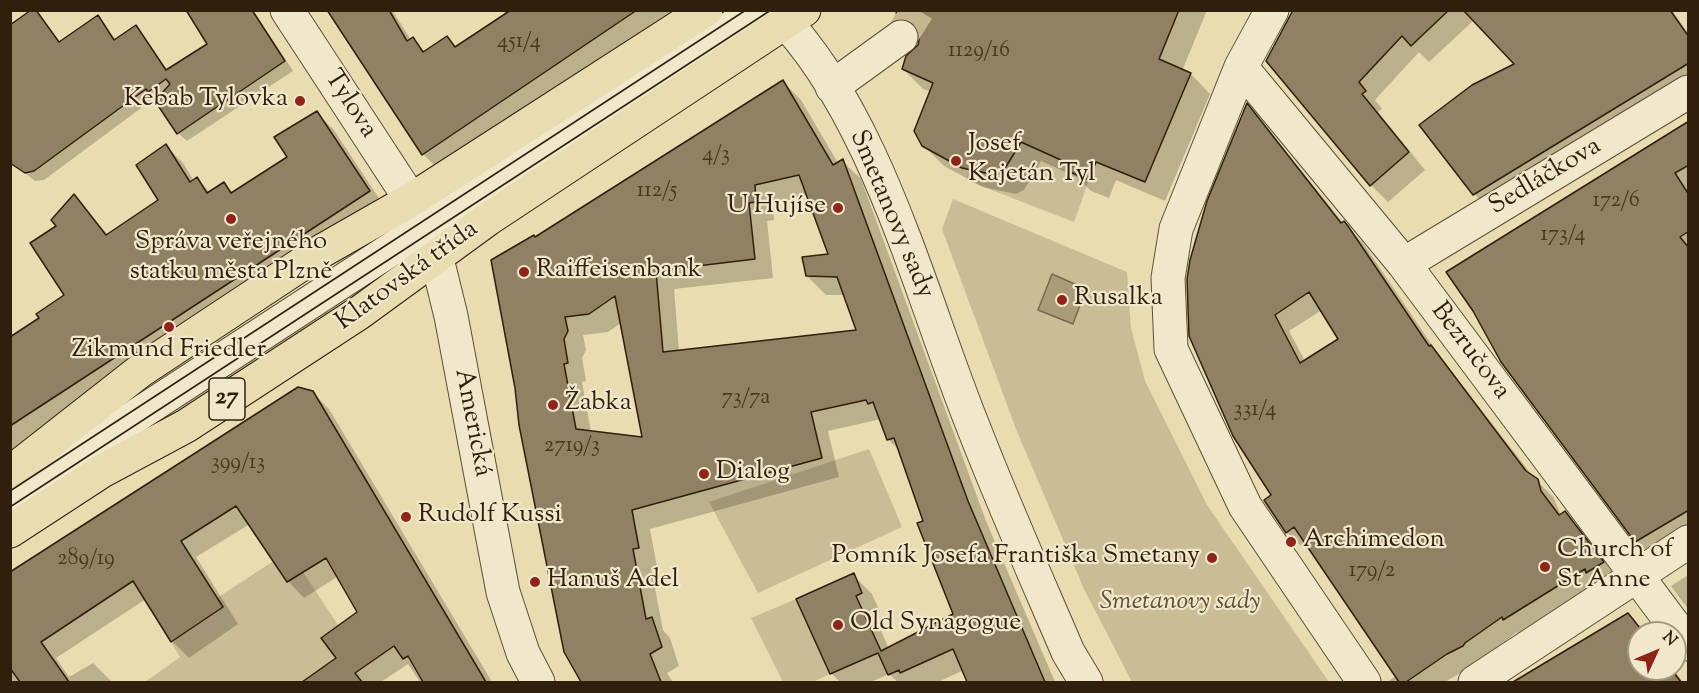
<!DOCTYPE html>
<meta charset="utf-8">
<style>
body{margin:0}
#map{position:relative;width:1699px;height:693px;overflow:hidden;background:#e9dcb0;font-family:"Sorts Mill Goudy",serif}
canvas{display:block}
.frame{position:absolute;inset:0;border:12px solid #301f0d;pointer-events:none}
.north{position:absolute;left:1627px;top:621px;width:60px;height:60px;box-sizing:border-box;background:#f1e8cc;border:2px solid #a49880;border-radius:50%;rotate:46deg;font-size:16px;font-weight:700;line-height:24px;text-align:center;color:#301f0d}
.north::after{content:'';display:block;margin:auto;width:21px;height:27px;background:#8f2418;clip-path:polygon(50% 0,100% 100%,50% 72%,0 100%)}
</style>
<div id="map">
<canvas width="1699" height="693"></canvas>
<div class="frame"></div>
<div class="north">N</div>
</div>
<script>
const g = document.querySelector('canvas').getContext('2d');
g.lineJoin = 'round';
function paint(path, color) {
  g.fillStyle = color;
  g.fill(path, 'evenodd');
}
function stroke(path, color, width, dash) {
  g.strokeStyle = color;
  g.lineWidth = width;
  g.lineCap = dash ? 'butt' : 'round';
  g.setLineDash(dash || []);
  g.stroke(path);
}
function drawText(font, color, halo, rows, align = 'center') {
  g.font = font + ' "Sorts Mill Goudy",serif';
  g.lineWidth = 4.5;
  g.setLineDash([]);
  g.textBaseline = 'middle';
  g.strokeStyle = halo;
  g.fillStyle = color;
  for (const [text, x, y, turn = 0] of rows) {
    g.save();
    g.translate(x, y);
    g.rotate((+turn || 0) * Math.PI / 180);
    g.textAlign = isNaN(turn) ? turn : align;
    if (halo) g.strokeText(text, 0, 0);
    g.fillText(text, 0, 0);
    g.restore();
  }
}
const green = new Path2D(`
 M1021,142L1072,165L1070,172L1089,180L1074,222L966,180L970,167L995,175L1004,170Z
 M953,199L1127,272L1131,328L1145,381L1207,505L1329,682H1132L1084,589L1016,429L942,229Z
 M869,449L902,527L758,593L709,502Z
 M272,562L287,582L303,572L338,625L321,638L336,658L302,682H145L180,657L171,642L223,607L217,598Z
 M796,599L830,674L813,682H783L751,618Z`);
const water = new Path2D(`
 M1052,274L1086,289L1073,324L1038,310Z`);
const shadow = new Path2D(`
 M34,10L60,43L97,17L116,40L136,26L168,71L210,45L187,10H253L293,71L187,141L178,133L156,97L44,180L35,181L13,163Z
 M329,10H392L411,40L426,52L447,38L457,48L506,16L503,10H689L443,174L423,154Z
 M902,10H1207L1182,71L1191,74L1210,94L1165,201L1116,180L1109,198L1091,191L1077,177L1041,161L1024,190L1016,194L983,187L944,166L923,145L931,92L923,89L903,69L919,46L921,38L899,18Z
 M1295,10H1672L1688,33V90L1492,211L1474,194L1517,64L1474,20L1429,62L1419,52L1375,100L1382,109L1378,112L1425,170L1388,202L1371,185Z
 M783,82L801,100L838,163L842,161L861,179L986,521L1055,682H969L964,670L938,682H898L889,674L871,682H840L831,673L798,599L853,575L872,594L880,612L874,615L889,649L955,615L900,451L888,439L881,419L828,431L839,477L650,529L657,567L651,568L663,630L670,638L679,666L667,673L673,682H583L566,651L535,238ZM808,195L831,256L807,276L826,295H845L858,331L679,351L674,289L773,278L767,221L774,220L773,204ZM621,323L644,439L591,432L582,382L586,381L582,358L586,350L583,335L608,332Z
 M1247,106L1262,121L1343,223L1363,243L1438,354L1535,479L1553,497L1561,515L1565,513L1581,529L1618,578L1519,635L1517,632L1479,662L1445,682H1387L1396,676L1308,544L1302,547L1287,532L1273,496ZM1322,310L1340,340L1305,361L1289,331Z
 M317,113L334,130L386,209L10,454V339L41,318L66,295L74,196L109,236L160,200L166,146L183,163L194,181L197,179L211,193L224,184L233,193L289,158Z
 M1688,123V539L1655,560L1637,541L1503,362Z
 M312,392L329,409L492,682H420L408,664L381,682H304L338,659L359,612L337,577L304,598L288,581L250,524L196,557L238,624L189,658L172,641L146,599L56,658L69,677L93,663L112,682H10V573Z
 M1688,575V609L1671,586Z
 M1628,615L1645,633H1639V669H1673L1683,682H1516Z`);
const building = new Path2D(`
 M31,10H36L59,42L98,15L114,40L136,25L166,70L207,44L186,10H252L285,61L177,134L155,101L170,84L166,79L148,92L146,89L34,171L25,173L10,163V25Z
 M327,10H389L407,41L413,37L423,52L447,36L455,47L511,10H637L422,155Z
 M896,10H1179L1159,59L1191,73L1145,182L1096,162L1089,180L1070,172L1072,165L1021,142L1004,170L995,175L962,168L922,146L914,131L933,83L902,69L906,56L918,45L920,34L916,26L909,20L897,19Z
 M1293,10H1449L1411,46L1402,36L1359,82L1366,91L1362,94L1409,152L1370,186L1266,61Z
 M1463,10H1670L1689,37V63L1473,195L1419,125L1472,85L1514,64Z
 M783,80L833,165L843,159L968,501L1045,682H967L953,649L900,673L899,670L888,675L878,653L830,674L796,599L854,573L862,593L856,596L881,651L953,614L917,523L923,521L894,438L887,440L873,402L868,404L866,400L811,412L822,458L632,510L639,548L633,549L646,619L652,617L662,647L650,654L661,682H581L564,652L519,425L515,388L491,260L534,235L535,237ZM799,175L828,254L802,257L806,276L837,277L856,330L663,352L656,271L755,259L749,203L756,202L755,185ZM615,296L642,437L576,429L564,364L568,363L564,339L568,331L565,317L589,314Z
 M1247,103L1341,223L1344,221L1348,226L1429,346L1431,345L1526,471L1538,479L1541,491L1559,515L1565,511L1604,562L1586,573L1585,569L1503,620L1502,617L1465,643L1463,646L1447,654L1406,682H1399L1294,527L1286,533L1264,500L1271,495L1233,436L1189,336L1187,279L1190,260L1207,201ZM1309,292L1338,339L1300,363L1275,315Z
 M317,111L370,191L10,426V337L39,318L36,314L64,295L30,243L56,226L51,220L74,194L106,235L158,200L136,165L166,144L190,182L197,177L207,193L224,182L231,193L287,157L274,137Z
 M1689,121V165L1675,173L1689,195V231L1680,237L1689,248V510L1635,542L1501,362L1473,311L1446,272Z
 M298,387L313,391L486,682H423L408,656L403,659L394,646L355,673L362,682H302L336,658L321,638L357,612L326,558L287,582L236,506L181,541L223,607L171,642L133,581L41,642L69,682H20L10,668V572Z
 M1628,613L1644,633H1639V669H1671L1681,682H1513Z`);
const minorTunnel = new Path2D(`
 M901,37L918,10`);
const minor = new Path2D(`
 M287,10L411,200L436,255L451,316L503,592L523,653L538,682
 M774,10C875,110 919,291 971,421C1001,499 1035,575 1068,652L1086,682
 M1272,10L1241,67L1176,229L1168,278L1171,349L1245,506L1364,682
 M1241,67L1404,264L1688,644
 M832,87L901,37
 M1404,264L1688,92
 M10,498L758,10
 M1475,682L1688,542`);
const major = new Path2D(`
 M10,473L140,371L320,252L411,200L706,10
 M10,531L102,471L186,426L359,313L488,219L804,10`);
const tram = new Path2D(`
 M10,491L746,10
 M10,507L771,10`);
const markers = [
 [300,101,6,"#8f2418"],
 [956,161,6,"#8f2418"],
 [838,208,6,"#8f2418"],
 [231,219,6,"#8f2418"],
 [524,272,6,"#8f2418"],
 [1062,300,6,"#8f2418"],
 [169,327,6,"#8f2418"],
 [553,405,6,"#8f2418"],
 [704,474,6,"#8f2418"],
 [406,517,6,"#8f2418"],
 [1291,542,6,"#8f2418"],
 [1212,558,6,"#8f2418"],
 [1545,567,6,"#8f2418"],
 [535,582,6,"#8f2418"],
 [838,625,6,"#8f2418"]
];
const numberNames = [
 ["451/4",519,43],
 ["1129/16",979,52],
 ["4/3",716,156],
 ["112/5",657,192],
 ["172/6",1616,202],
 ["173/4",1563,236],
 ["73/7a",746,399],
 ["331/4",1255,411],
 ["2719/3",572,447],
 ["399/13",238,464],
 ["289/19",86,560],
 ["179/2",1372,572]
];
const shields = [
 [227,399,36]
];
const shieldNames = [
 ["27",227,399]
];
const poiNames = [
 ["Kebab Tylovka",288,101,"right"],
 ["Josef",968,146],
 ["Kajetán Tyl",968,176],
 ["U Hujíse",826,208,"right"],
 ["Správa veřejného",231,244,"center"],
 ["statku města Plzně",231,274,"center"],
 ["Raiffeisenbank",536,272],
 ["Rusalka",1074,300],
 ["Zikmund Friedler",169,352,"center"],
 ["Žabka",565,405],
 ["Dialog",716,474],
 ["Rudolf Kussi",418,517],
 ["Archimedon",1303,542],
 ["Church of",1557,552],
 ["St Anne",1557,582],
 ["Pomník Josefa Františka Smetany",1200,558,"right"],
 ["Hanuš Adel",547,582],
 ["Old Synagogue",850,625]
];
const streetNames = [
 ["Tylova",349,105,57],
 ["Sedláčkova",1546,178,-31],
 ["Smetanovy sady",890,215,67],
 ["Klatovská třída",408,277,-36],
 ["Bezručova",1469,352,53],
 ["Americká",471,423,79]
];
const parkNames = [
 ["Smetanovy sady",1180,604]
];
paint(green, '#cabc94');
paint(water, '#aa9c79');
stroke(water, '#796a4e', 1.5);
paint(shadow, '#0003');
paint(building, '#908162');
stroke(building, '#301f0d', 1.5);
stroke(minorTunnel, '#c4b68f', 33, [33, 16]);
stroke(minor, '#5e4e36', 35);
stroke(major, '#301f0d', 35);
stroke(minor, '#f1e8cc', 33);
stroke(major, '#e9dcb0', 33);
stroke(tram, '#301f0d', 1.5);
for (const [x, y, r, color] of markers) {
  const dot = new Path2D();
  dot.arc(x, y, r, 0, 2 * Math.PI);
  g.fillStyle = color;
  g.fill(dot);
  stroke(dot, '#f1e8cc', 2);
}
drawText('22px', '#483822', null, numberNames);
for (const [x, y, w] of shields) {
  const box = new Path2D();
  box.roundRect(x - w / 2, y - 21, w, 42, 4.5);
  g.fillStyle = '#f1e8cc';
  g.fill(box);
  stroke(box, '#301f0d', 1.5);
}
drawText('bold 24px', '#301f0d', null, shieldNames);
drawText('26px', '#301f0d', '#f1e8cc', poiNames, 'left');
drawText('26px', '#301f0d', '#f1e8cc', streetNames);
drawText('italic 26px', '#5e4e36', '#f1e8cc', parkNames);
</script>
